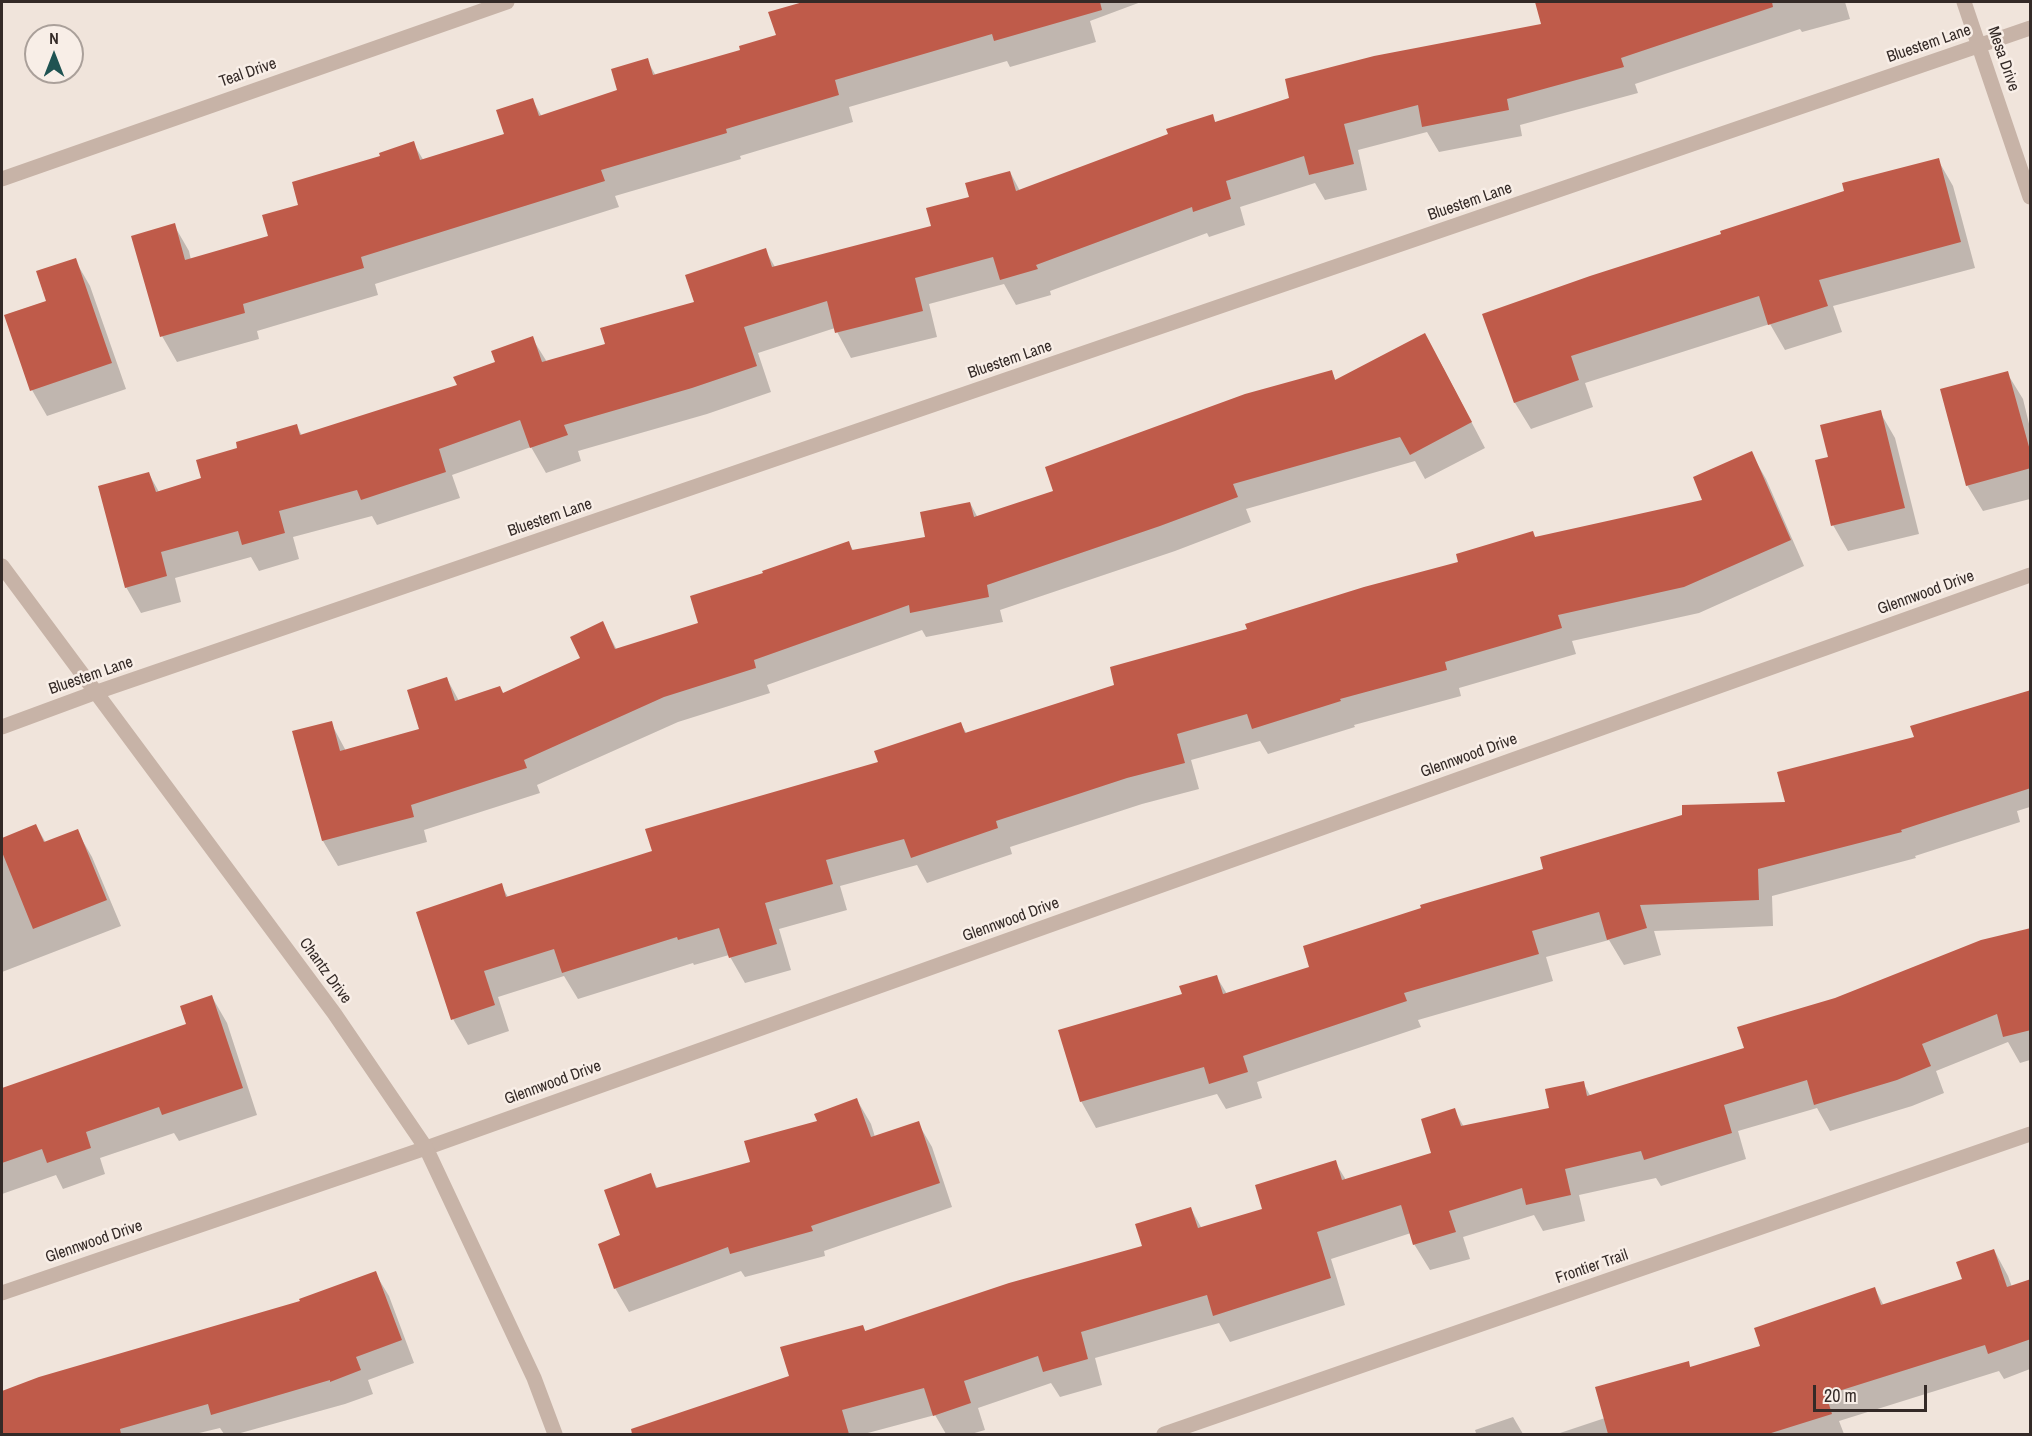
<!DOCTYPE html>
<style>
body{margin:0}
#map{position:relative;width:2032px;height:1436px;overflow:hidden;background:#f0e4db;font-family:"Archivo Narrow",sans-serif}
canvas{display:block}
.frame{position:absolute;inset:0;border:3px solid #342a27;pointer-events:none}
.north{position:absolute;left:24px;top:24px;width:60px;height:60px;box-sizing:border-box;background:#f8eee7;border:2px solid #aaa09a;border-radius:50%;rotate:0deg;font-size:16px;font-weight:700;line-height:24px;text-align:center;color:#342a27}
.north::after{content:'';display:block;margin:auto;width:21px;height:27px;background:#1f5352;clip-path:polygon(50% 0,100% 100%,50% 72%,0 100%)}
.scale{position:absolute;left:1813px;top:1385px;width:114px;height:27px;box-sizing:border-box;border:3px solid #342a27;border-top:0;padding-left:8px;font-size:18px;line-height:21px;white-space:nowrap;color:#342a27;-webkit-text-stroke:4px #f8eee7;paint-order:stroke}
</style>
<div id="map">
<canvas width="2032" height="1436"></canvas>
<div class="frame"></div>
<div class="north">N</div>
<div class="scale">20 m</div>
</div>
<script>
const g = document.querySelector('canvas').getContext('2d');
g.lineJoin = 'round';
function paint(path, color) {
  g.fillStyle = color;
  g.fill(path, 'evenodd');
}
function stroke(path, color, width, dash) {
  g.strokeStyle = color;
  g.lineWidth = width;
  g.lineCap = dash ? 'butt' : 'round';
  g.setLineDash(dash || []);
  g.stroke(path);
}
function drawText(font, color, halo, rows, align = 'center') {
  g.font = font + ' "Archivo Narrow",sans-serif';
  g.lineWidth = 5;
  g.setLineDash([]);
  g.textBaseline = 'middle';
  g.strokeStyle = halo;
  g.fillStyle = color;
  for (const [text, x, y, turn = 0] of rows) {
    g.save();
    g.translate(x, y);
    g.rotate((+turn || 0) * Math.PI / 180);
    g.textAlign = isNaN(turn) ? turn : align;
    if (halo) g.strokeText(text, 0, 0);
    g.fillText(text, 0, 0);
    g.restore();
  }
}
const shadow = new Path2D(`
 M808,2H1141L1090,21L1096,42L1010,67L1007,61L849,107L853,122L740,156L741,159L615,196L619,207L375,284L378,295L257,331L259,339L177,362L162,336L174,225L189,251L191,260L270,237L300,206L382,157L413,143L424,161L506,135L532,99L542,117L619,91L647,60L656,76L742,51L777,36L770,13Z
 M1537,2H1845L1850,19L1802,32L1800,29L1635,84L1638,93L1520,125L1522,136L1439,152L1427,132L1358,150L1367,190L1325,200L1315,183L1240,207L1245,225L1209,237L1207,233L1050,291L1051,295L1016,305L1004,284L929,304L937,337L851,358L835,328L758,353L771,392L707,414L578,451L581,461L546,473L531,447L452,475L460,498L377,525L372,516L293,537L299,559L259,571L251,557L175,578L181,602L141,613L126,587L149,474L159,492L203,479L239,449L297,426L302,436L458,386L497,363L532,338L547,362L607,345L696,303L765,250L775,267L933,227L971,198L1010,172L1020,191L1170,135L1212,116L1216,123L1543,25Z
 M1938,160L1953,186L1975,268L1833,306L1842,332L1785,350L1770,324L1585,383L1593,407L1531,429L1515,403L1484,315L1723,235Z
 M75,260L90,286L126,389L47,416L32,390L48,301Z
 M1439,360L1485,448L1425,479L1415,461L1246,509L1251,522L1175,551L1000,610L1003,622L926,637L922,630L767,685L770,693L678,722L537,785L540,793L424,830L427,842L338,866L323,841L294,732L331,723L346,751L421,730L447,679L459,701L504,695L582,659L602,623L617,650L700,624L765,574L849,543L854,552L926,538L970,503L978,518L1055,492L1332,372L1336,381Z
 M2007,373L2023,399L2030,428V499L1983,511L1967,485Z
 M1880,412L1895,438L1919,534L1848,551L1833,525L1830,458Z
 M1751,453L1766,479L1804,566L1699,613L1572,641L1576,654L1459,688L1461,696L1354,725L1355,727L1268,754L1260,741L1191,760L1199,789L1142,804L1010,847L1012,854L927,883L917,865L840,886L847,910L779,929L791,970L745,983L729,955L694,965L693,963L578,999L564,976L498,997L509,1031L468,1045L453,1019L501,885L508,897L653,852L880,763L960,723L967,734L1116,686L1249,631L1460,563L1532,533L1536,538L1705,501Z
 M2030,692V807L2017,811L2020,822L1915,856L1916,858L1772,896L1773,926L1654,931L1661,955L1624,965L1609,940L1546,957L1553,981L1418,1020L1421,1027L1257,1082L1262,1098L1226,1109L1217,1094L1096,1128L1081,1101L1184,995L1216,976L1227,994L1311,968L1787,803L1916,738Z
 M36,826L46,843L77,831L92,857L121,926L2,972V839Z
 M2030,929V1060L2020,1063L2008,1042L1936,1071L1944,1093L1912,1106L1830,1131L1817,1108L1738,1131L1746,1159L1661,1186L1656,1178L1579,1195L1585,1221L1543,1231L1534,1215L1463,1237L1470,1259L1430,1270L1414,1244L1411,1233L1331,1259L1345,1305L1230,1342L1219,1323L1095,1358L1102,1385L1060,1397L1051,1383L978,1408L985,1430L971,1434H946L935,1415L864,1434H662L658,1421L790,1377L863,1326L866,1333L1144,1248L1191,1209L1202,1229L1264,1210L1335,1162L1346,1180L1433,1154L1454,1110L1464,1127L1551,1109L1583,1083L1591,1097L1746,1049L1835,999Z
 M212,997L227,1023L257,1115L179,1141L174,1133L100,1158L105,1174L63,1189L56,1175L2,1194V1089L188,1025Z
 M857,1100L871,1124L875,1137L918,1123L932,1147L952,1207L824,1251L825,1256L745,1277L741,1271L629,1312L615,1288L622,1235L650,1175L658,1189L752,1163Z
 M1994,1250L2008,1276L2012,1287L2030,1280V1369L2004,1379L1999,1371L1839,1421L1844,1434H1557L1605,1418L1688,1363L1691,1368L1762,1347L1875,1289L1884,1306L1964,1280Z
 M375,1273L389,1296L414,1363L368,1380L373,1394L345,1404L237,1434H224L220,1428L195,1434H2V1426L10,1423L2,1399V1393L40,1379L302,1302Z
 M1513,1417L1523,1434H1472L1476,1433L1475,1430Z`);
const building = new Path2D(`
 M803,2H1100L1102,10L994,41L992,34L835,80L839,95L726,129L727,133L601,170L605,181L361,257L364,268L243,304L245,313L160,337L131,236L175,223L185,260L268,236L262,215L298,205L292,182L380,156L379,153L414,141L420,160L504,134L496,110L533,98L539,116L617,90L611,69L648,58L653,75L740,50L739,46L776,35L768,12Z
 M1535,2H1772L1773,7L1621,58L1624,67L1507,99L1509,110L1422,127L1418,105L1344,124L1354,164L1309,175L1304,156L1226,181L1231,199L1193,212L1192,207L1036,265L1038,269L1000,280L993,257L915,278L923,311L835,333L827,301L744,327L757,366L692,388L564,425L568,435L530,448L520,420L439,449L446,472L361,500L357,490L279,511L285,533L242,545L238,531L161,552L167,576L125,588L98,486L149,472L156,492L201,478L196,460L237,448L236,442L297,424L300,435L457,385L453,377L495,362L491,351L533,336L542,362L605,344L600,328L694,302L685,275L766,248L772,267L931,226L926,208L969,197L965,183L1010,171L1016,191L1168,134L1166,129L1213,114L1215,122L1289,98L1285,79L1374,56L1541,24Z
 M1939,158L1961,242L1819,280L1828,306L1768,325L1759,296L1571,356L1579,380L1514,403L1482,314L1590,276L1721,234L1720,231L1844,191L1842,183Z
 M76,258L112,363L30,391L4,315L46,301L36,271Z
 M1425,333L1472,422L1410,455L1400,437L1233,484L1238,497L1160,526L987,585L989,597L910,613L909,605L754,660L756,668L664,697L524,760L527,768L411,805L414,817L322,841L292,731L332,721L340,751L419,729L407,690L447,677L455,701L500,686L503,693L580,658L570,637L603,621L615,649L698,623L690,596L763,573L762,571L849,541L852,550L925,537L920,512L970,502L974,517L1053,491L1045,467L1245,394L1332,370L1335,380Z
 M2008,371L2031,454V468L1966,486L1940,389Z
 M1881,410L1905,508L1831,526L1815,460L1828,457L1820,425Z
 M1752,451L1791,540L1684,587L1558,615L1562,628L1445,662L1447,670L1340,699L1341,701L1252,729L1247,714L1177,734L1185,763L1127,778L996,821L998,828L911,858L904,839L826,860L833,884L765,903L777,944L729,958L719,928L678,940L677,937L562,973L554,949L484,971L495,1005L451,1020L416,912L502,883L506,897L652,851L645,829L878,762L874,751L961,722L965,733L1114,685L1110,667L1247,629L1245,624L1364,587L1458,562L1456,554L1533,531L1535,537L1702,500L1693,477Z
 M2031,690V788L1901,830L1902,832L1758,869L1759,900L1640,905L1647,928L1607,940L1599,912L1532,931L1539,954L1404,993L1407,1001L1243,1056L1248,1072L1209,1084L1204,1067L1080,1102L1058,1030L1182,994L1179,986L1217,975L1223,994L1309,967L1303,946L1421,908L1420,905L1543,869L1540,857L1682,815V805L1785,802L1777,772L1914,737L1910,726Z
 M36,824L44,842L78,829L107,900L33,929L2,852V838Z
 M2031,928V1030L2003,1037L1997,1014L1922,1044L1931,1066L1897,1080L1814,1105L1807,1080L1724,1105L1732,1133L1644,1160L1641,1151L1565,1169L1571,1195L1526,1205L1522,1188L1449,1211L1456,1232L1413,1245L1401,1205L1317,1232L1331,1278L1213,1316L1207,1295L1081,1332L1088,1359L1043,1372L1038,1356L964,1381L971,1403L933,1416L924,1388L842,1410L849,1434H632L631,1429L789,1376L780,1347L863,1325L865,1331L1009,1283L1142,1246L1135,1224L1191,1207L1198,1228L1262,1209L1255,1185L1336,1160L1342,1180L1431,1153L1421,1119L1455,1108L1461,1126L1549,1108L1545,1089L1584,1081L1587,1096L1744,1048L1737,1027L1835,998L1981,940Z
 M212,995L243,1088L162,1115L159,1107L86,1132L91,1148L47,1163L42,1149L2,1163V1088L186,1024L180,1006Z
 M857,1098L871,1137L919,1121L940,1183L811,1226L813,1231L730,1254L728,1247L614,1289L598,1244L620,1235L604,1190L651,1173L656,1188L750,1162L744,1141L817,1121L814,1114Z
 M1994,1249L2007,1287L2031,1279V1339L1988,1354L1985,1345L1826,1395L1832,1414L1768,1434H1608L1595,1387L1689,1361L1690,1367L1760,1346L1754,1328L1875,1287L1881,1305L1962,1279L1956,1262Z
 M376,1271L402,1340L356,1357L361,1370L330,1382V1380L211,1415L208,1404L120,1429L121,1434H2V1391L39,1377L300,1301L299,1299Z`);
const minor = new Path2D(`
 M1964,2L2030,197
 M2,179L507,2
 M2,727L94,693L2030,28
 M2,1293L426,1148L2030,575
 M1164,1434L2030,1134`);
const tertiary = new Path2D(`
 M2,566L334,1013L426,1148L534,1378L555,1434`);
const streetNames = [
 ["Bluestem Lane",1929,44,-19],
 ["Mesa Drive",2003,59,71],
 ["Teal Drive",248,73,-19],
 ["Bluestem Lane",1470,202,-19],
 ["Bluestem Lane",1010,360,-19],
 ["Bluestem Lane",550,518,-19],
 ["Glennwood Drive",1926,593,-20],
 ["Bluestem Lane",91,676,-19],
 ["Glennwood Drive",1469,756,-20],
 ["Glennwood Drive",1011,920,-20],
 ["Chantz Drive",325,971,54],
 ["Glennwood Drive",553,1083,-20],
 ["Glennwood Drive",94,1242,-19],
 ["Frontier Trail",1592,1267,-19]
];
paint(shadow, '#0003');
paint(building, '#bf5b4a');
stroke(minor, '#c7b3a7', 15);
stroke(tertiary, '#c7b3a7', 15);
drawText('16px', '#342a27', '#f8eee7', streetNames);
</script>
